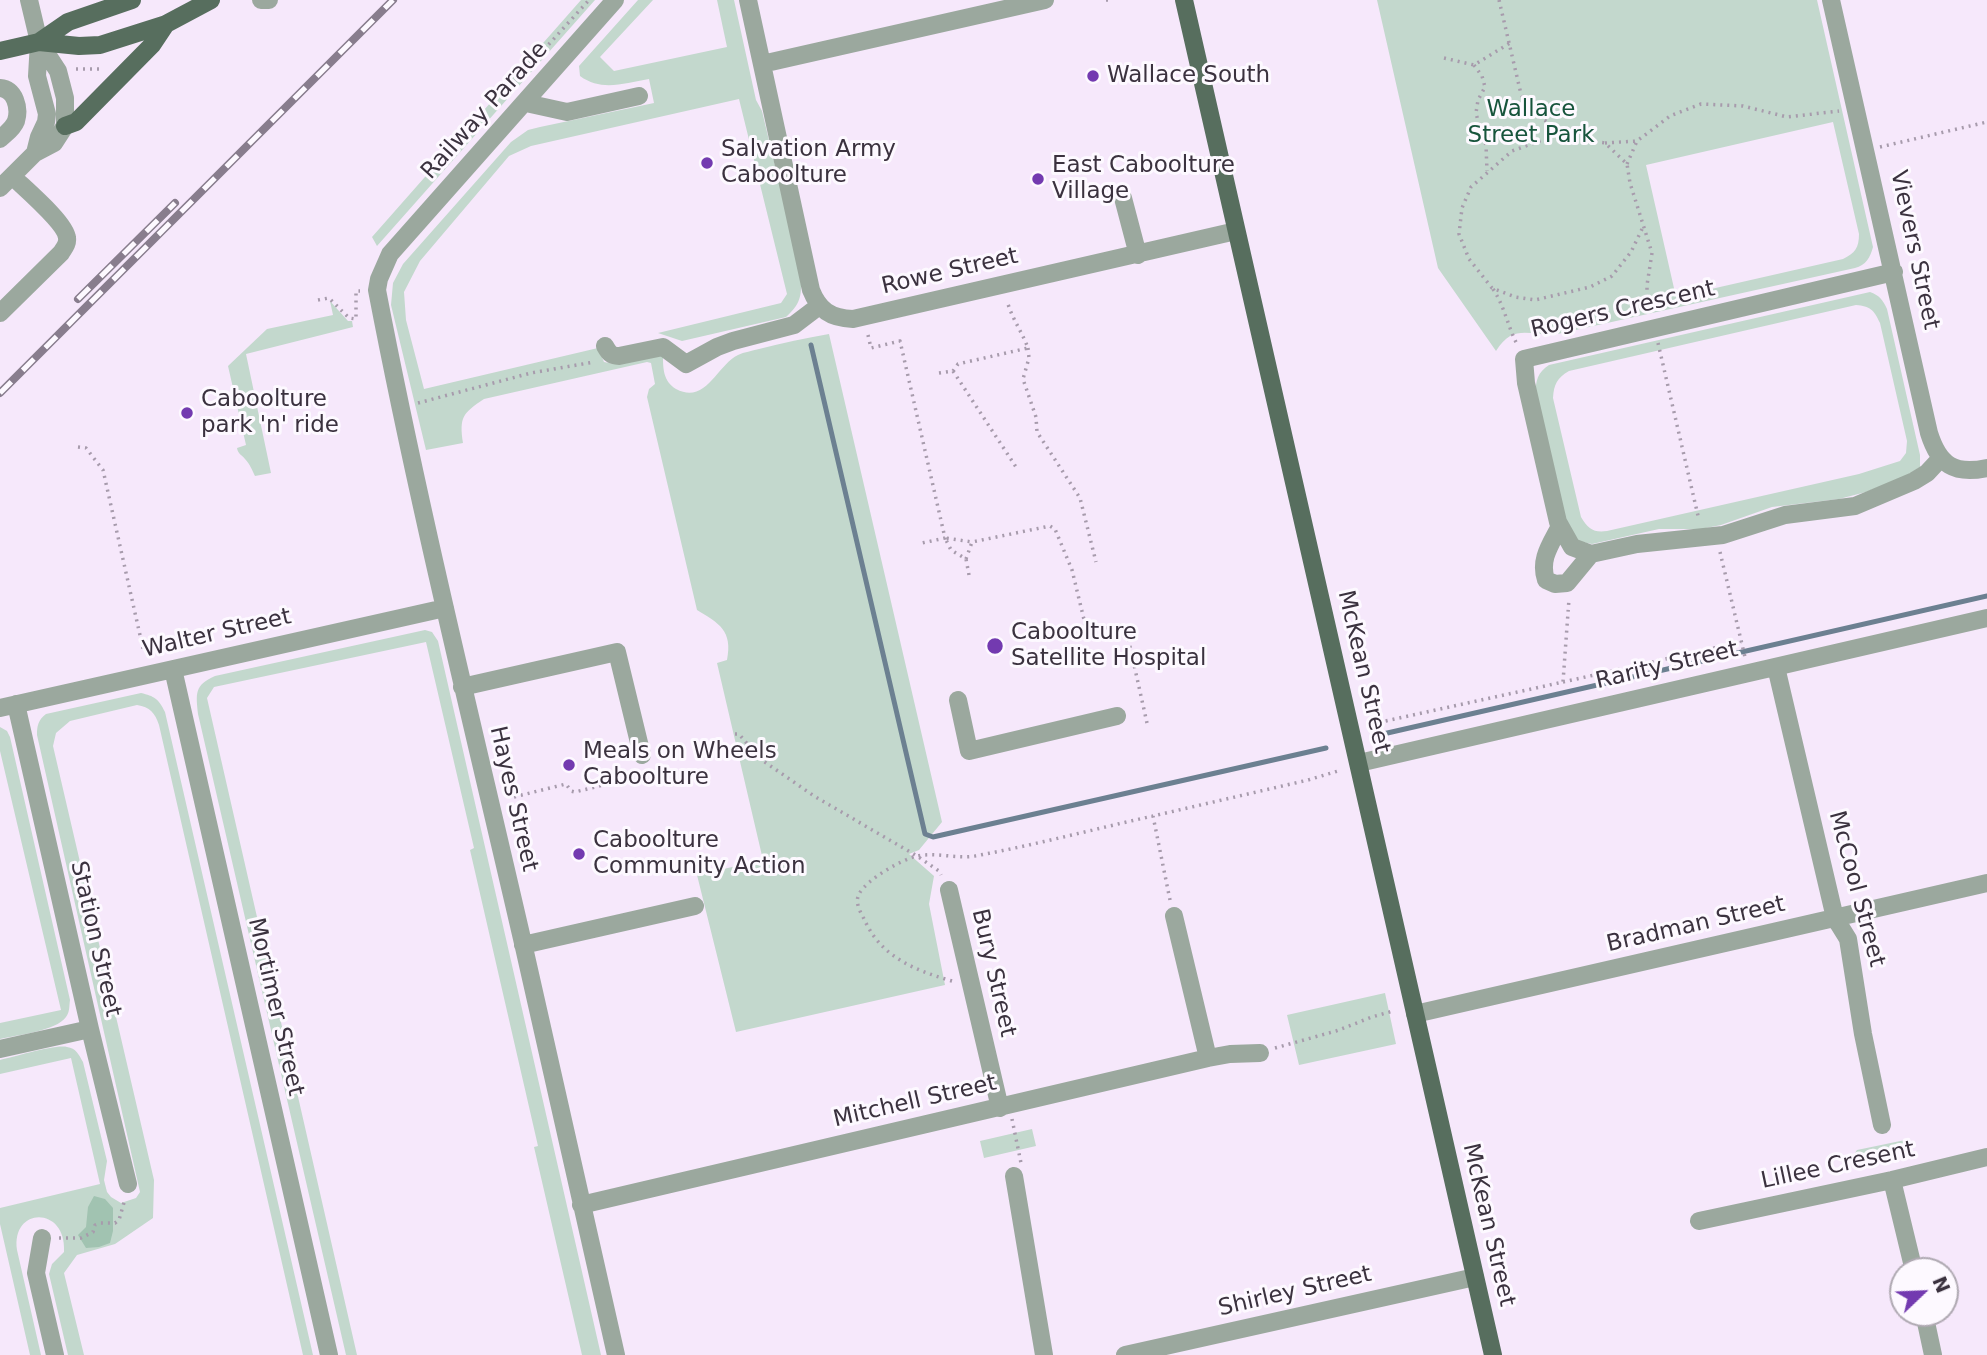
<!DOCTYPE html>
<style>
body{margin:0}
#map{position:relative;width:1987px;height:1355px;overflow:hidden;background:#f6e8fb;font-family:"DejaVu Sans",sans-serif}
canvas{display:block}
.north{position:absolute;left:1889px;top:1257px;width:70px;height:70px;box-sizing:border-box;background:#fdf9ff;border:2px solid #afa9b2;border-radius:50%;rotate:67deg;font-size:19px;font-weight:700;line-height:28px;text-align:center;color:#3b323f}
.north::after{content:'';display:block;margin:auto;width:24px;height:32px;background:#733ab0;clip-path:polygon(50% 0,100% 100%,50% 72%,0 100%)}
</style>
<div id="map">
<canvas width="1987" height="1355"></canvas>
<div class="north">N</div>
</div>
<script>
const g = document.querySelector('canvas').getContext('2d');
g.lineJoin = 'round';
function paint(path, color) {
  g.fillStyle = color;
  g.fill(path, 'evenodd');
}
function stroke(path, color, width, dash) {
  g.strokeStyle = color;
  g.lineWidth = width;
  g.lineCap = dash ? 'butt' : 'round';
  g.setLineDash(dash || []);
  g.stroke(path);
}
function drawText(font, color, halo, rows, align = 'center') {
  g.font = font + ' "DejaVu Sans",sans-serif';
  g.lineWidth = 6;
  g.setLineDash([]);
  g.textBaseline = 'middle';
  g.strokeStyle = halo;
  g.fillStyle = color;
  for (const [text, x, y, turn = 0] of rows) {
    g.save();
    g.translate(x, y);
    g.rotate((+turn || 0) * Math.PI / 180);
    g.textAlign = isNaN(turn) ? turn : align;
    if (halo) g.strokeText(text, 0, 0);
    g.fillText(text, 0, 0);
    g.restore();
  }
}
const green = new Path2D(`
 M581,0H595L377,246L372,237Z
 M638,0H653L600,57L614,71L727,47L717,0H734L756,100L762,111L800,271C802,292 803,302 786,317L682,341L658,333L781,303L787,294L739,99L531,146L509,156L420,261L404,292L406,320L424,389L598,348L604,362L614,364L663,355C663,368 663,381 676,389C706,405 717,365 738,355C744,352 752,351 759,349C782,343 806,338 829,334L942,822L919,850L909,854L934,876L929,904L945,985L736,1032L697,875L763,860L717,663L727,660C733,631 719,623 697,610L647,397L649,389L655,384L651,363L647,362L484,399C463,413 459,417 463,443L426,450L391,305L393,283L403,264L511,142L528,130L540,127L654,103L649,79C624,83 602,92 580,76L579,66Z
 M1377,0H1817L1873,247C1870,258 1866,265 1855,268L1553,335C1527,334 1512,325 1496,351L1438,268ZM1833,122L1859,234C1859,248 1855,253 1843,259L1676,297L1646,165Z
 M1870,292C1879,295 1883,300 1887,309L1920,455V467L1906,476L1866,492L1839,499L1772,507L1721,525L1701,529H1659L1592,544L1577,541L1567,528L1536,394C1535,381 1538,372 1549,365ZM1856,305C1870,306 1874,310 1880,323L1907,441L1906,453L1900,461L1859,474L1607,531C1594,533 1588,529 1581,517L1553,398C1554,384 1557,378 1569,371Z
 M330,301L348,321H352L353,327L246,354L271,473L255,476C252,470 250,464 245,459C241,454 238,454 237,448L246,445L228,366L267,329L333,315Z
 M425,630L432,632L438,641L601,1355H582L534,1147L538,1146L470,850L474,848L426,642L214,687L207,698L357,1355H346L198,714C196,694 194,685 215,676Z
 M141,693C154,696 159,699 165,712L313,1355H303L159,725C155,713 150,707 137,705L70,721L56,733L53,746L154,1180L153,1218L115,1244L77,1255L64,1273L84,1355H68L49,1274L52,1264L64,1252C67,1206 11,1206 17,1250L41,1355H30L0,1224V1208L100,1184L71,1058L0,1074V1060C14,1057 56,1044 67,1047C76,1048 79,1055 83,1062L107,1161L104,1180L107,1192L111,1197L121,1203L136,1198L140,1192L37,735C37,726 38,720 46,714Z
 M0,727L7,731L10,737L70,1000C69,1006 70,1012 66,1017C56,1031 17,1035 0,1039V1023L61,1010L0,751Z
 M1385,993L1396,1044L1299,1065L1287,1015Z
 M1032,1129L1036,1146L984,1158L980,1141Z
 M1910,1139L1911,1147L1850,1160L1857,1150Z`);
const forest = new Path2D(`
 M94,1196L105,1199L113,1208V1231L110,1243L99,1247L86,1248L78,1235L86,1227L88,1207Z`);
const stream = new Path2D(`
 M811,345L925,834L933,837L1326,748
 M1383,734L1987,596`);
const path = new Path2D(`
 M1106,0H1110
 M1499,0L1521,94L1531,112L1576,139L1605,143L1627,164L1630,183L1652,253L1647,285V300L1650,312
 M1444,58L1474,65L1510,43
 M1474,65L1482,76L1485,87L1478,100L1476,113L1481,133L1486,145L1487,171
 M76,69H103
 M511,86L589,0
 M1555,127L1548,138L1512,151L1495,166L1471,187L1462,208L1459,234L1469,259L1492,288L1515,297L1535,300L1590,287L1612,276L1631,252L1644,225
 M1605,143L1637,141L1670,116L1701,104L1743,106L1787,117L1839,111
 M1880,147L1987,122
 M1627,164L1637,141
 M1493,289C1505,307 1508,328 1518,346
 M318,300L329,298L349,318L356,319V291H360
 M868,335L871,348L900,341L945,538L922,543
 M1658,343L1699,520
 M1028,348L1029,358L1023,379L1036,417L1037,432L1080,498L1096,562
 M953,371L1016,467
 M939,373L953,371L958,364L1028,348C1022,332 1013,320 1008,304
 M418,403L531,373L594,362
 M78,447L86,448L103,470L144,653
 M1720,552L1745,657
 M966,559L972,542L1050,526L1055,529L1072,570L1087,632L1125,624L1147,723
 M969,575L966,559L951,550L945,538L972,542
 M1563,682L1741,642
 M1372,724L1563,682L1569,599
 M735,734H739L759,758L814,796L917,856L939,871L941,875
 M514,797L566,784L571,791L575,792L624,780L633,769
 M1170,900L1153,816L1308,780L1338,771
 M952,981C917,971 883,958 866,923C862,914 854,904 859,894C866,880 902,859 917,856C935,852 957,859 975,856C1035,845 1094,829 1153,816
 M1275,1048L1336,1031L1372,1017L1393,1011
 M1012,1119L1021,1163
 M59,1238H81L93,1232L95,1225L100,1223H115L119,1220L125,1199`);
const minor = new Path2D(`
 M29,0L39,42L37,76L47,114L46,122L39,137L35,153
 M261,0H269
 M615,0L390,254L379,279L377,290C419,509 473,726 523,943C555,1080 584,1218 616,1355
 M748,0L811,290C819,310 830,318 853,319L1236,231
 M1831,0L1929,433C1939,465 1954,475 1987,468
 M762,64L1045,0
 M0,88C15,89 20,108 16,121C13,129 5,134 0,139
 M526,103L567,112L639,96
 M0,188L35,153L54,143L65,126V98L58,71L39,42
 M1123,198L1138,255
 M1894,272L1524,359L1526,383L1558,522L1572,547L1591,554L1637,544L1723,535L1785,515L1855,506L1914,481L1927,473L1941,458
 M0,313L61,253C64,248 68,244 67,238C66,223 24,188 12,176
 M605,346C609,353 611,356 619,356L663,347L686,364L717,347L733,341L794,325L819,306
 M1560,526C1551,544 1539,559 1546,580L1555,584L1567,583L1591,554
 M1776,667L1835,918L1848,939L1863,1034L1882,1125
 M173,669L329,1355
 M462,687L617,652L642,755
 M958,700L969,751L1117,716
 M16,704L90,1029L128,1184
 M0,708L445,608
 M1359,763L1987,618
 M949,890L1000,1108
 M1174,916L1208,1058
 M523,945L695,906
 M1415,1014L1987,883
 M0,1049L90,1029
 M1014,1176L1044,1355
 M1892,1180L1914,1271
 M581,1205L1208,1058L1230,1054L1260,1053
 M1699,1221L1892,1180L1987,1157
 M42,1238L36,1273L55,1355
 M1924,1313L1933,1355
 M1125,1355L1475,1277`);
const major = new Path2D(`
 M1184,0L1493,1355
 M39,42L68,22L132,0
 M0,51L39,42L79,46L100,45L166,24L211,0
 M65,126L76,122L152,45L166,24`);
const rail = new Path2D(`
 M78,299L175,203
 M0,393L393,0`);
const markers = [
 [1093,76,7,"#733ab0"],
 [707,163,7,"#733ab0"],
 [1038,179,7,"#733ab0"],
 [187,413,7,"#733ab0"],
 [995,646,9,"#733ab0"],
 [569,765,7,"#733ab0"],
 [579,854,7,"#733ab0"]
];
const poiNames = [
 ["Wallace South",1107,76],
 ["Salvation Army",721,150],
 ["Caboolture",721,176],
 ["East Caboolture",1052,166],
 ["Village",1052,192],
 ["Caboolture",201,400],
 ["park 'n' ride",201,426],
 ["Caboolture",1011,633],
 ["Satellite Hospital",1011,659],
 ["Meals on Wheels",583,752],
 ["Caboolture",583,778],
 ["Caboolture",593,841],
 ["Community Action",593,867]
];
const parkNames = [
 ["Wallace",1531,110],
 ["Street Park",1531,136]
];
const streetNames = [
 ["Railway Parade",485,111,-48],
 ["Vievers Street",1914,250,78],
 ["Rowe Street",950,272,-13],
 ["Rogers Crescent",1623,310,-13],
 ["Walter Street",217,634,-13],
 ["Rarity Street",1667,666,-13],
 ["McKean Street",1363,672,77],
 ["Hayes Street",513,799,77],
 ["McCool Street",1856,889,75],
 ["Bradman Street",1696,925,-13],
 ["Station Street",95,939,77],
 ["Bury Street",993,973,77],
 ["Mortimer Street",275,1007,77],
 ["Mitchell Street",915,1102,-13],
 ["Lillee Cresent",1838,1166,-12],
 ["McKean Street",1488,1225,77],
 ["Shirley Street",1295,1292,-13]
];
paint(green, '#c3d8cd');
paint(forest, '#a1c3b1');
stroke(stream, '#6c8091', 5);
stroke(path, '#a79bac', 3.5, [2, 5]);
stroke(minor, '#9ba89e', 18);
stroke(major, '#576e5e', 18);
stroke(rail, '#887d8d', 8);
stroke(rail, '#fdf9ff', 5, [16]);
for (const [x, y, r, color] of markers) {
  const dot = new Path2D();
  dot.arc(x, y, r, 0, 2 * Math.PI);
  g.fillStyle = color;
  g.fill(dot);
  stroke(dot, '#fdf9ff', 2.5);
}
drawText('23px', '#3b323f', '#fdf9ff', poiNames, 'left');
drawText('23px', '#17543c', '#fdf9ff', parkNames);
drawText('23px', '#3b323f', '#fdf9ff', streetNames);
</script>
